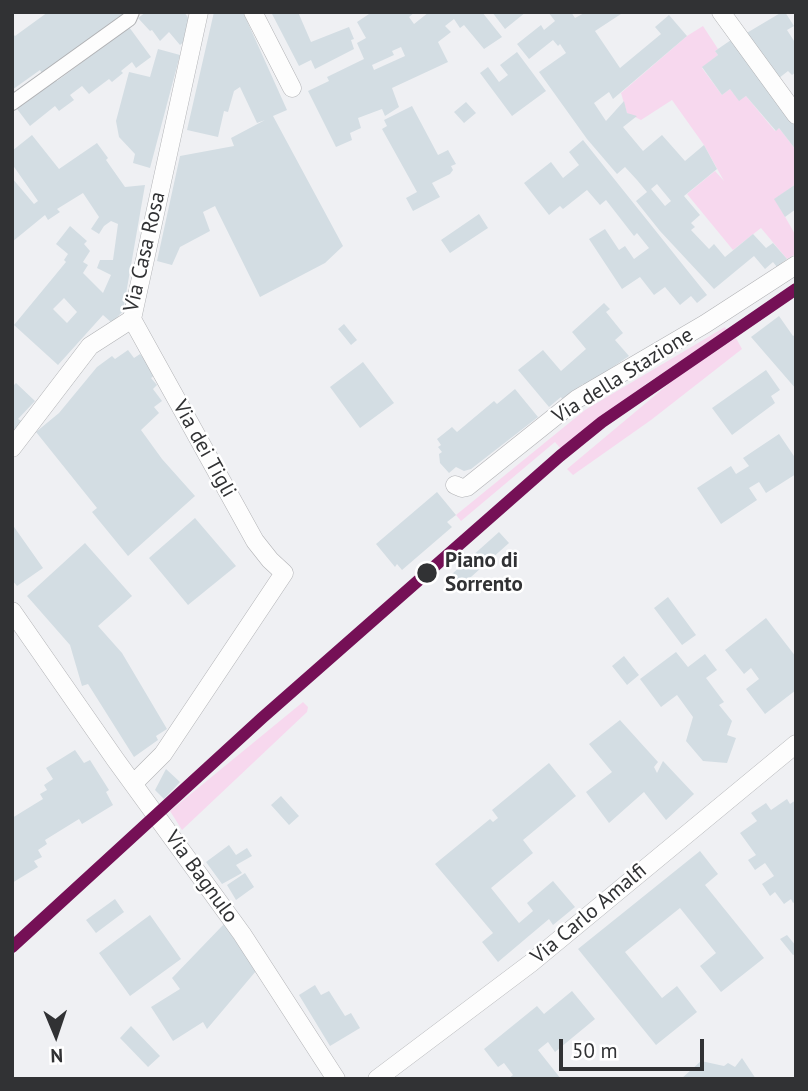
<!DOCTYPE html>
<style>
body{margin:0}
#map{position:relative;width:808px;height:1091px;overflow:hidden;background:#eff0f3;font-family:"PT Sans",sans-serif}
canvas{display:block}
.frame{position:absolute;inset:0;border:14px solid #313234;pointer-events:none}
.north{position:absolute;left:21px;top:1000px;width:70px;height:70px;-webkit-text-stroke:5px #fff;paint-order:stroke;rotate:178deg;font-size:19px;font-weight:700;line-height:28px;text-align:center;color:#313234}
.north::after{content:'';display:block;margin:auto;width:24px;height:32px;background:#313234;clip-path:polygon(50% 0,100% 100%,50% 72%,0 100%)}
.scale{position:absolute;left:559px;top:1039px;width:145px;height:32px;box-sizing:border-box;border:4px solid #313234;border-top:0;padding-left:9px;font-size:21px;line-height:24px;white-space:nowrap;color:#313234;-webkit-text-stroke:5px #fff;paint-order:stroke}
</style>
<div id="map">
<canvas width="808" height="1091"></canvas>
<div class="frame"></div>
<div class="north">N</div>
<div class="scale">50 m</div>
</div>
<script>
const g = document.querySelector('canvas').getContext('2d');
g.lineJoin = 'round';
function paint(path, color) {
  g.fillStyle = color;
  g.fill(path, 'evenodd');
}
function stroke(path, color, width, dash) {
  g.strokeStyle = color;
  g.lineWidth = width;
  g.lineCap = dash ? 'butt' : 'round';
  g.setLineDash(dash || []);
  g.stroke(path);
}
function drawText(font, color, halo, rows, align = 'center') {
  g.font = font + ' "PT Sans",sans-serif';
  g.lineWidth = 5;
  g.setLineDash([]);
  g.textBaseline = 'middle';
  g.strokeStyle = halo;
  g.fillStyle = color;
  for (const [text, x, y, turn = 0] of rows) {
    g.save();
    g.translate(x, y);
    g.rotate((+turn || 0) * Math.PI / 180);
    g.textAlign = isNaN(turn) ? turn : align;
    if (halo) g.strokeText(text, 0, 0);
    g.fillText(text, 0, 0);
    g.restore();
  }
}
const green = new Path2D(`
 M703,26L718,49L715,51L718,55L702,68L722,95L730,89L739,100L746,96L775,131L779,128L796,150V184L775,199L796,236V254L787,259L761,228L733,250L687,194L715,171L724,181L704,145L672,100L641,120L627,113L621,93L687,36Z
 M725,327L727,330L646,384L561,449L555,442L461,521L456,515L585,410Z
 M736,338L742,349L651,420L573,475L567,469L677,377Z
 M303,702L308,707L307,712L182,830L170,811Z`);
const building = new Path2D(`
 M48,12H123L126,15L43,75L40,70L12,90V33L15,36Z
 M146,12H184L193,24L191,36L180,45L169,32L160,41L152,30L150,31L138,18Z
 M214,12H243L287,110L273,116L343,246L325,263L260,297L215,206L203,212L210,231L180,247L172,265L157,261L180,156L234,146L231,138L265,120L257,123L240,87L234,91L228,112L224,111L218,137L187,130Z
 M271,12H298L311,42L349,27L354,39L351,40L354,49L315,69L311,60L299,66Z
 M372,12H415L409,17L414,24L429,12H482L502,37L484,49L464,25L460,28L454,19L445,26L451,32L438,42L448,62L392,88L399,107L385,116L382,109L358,118L361,128L350,133L352,140L336,147L308,91L329,81L327,77L364,59L357,43L366,38L357,22ZM401,47L405,56L374,70L372,65L394,55L392,51Z
 M492,12H526L505,29Z
 M548,12H571L575,18L586,12H624L595,31L620,68L661,34L655,27L669,15L687,36L613,99L609,92L594,103L606,121L624,101L627,113L637,116L623,127L643,151L662,135L685,161L704,145L717,169L684,196L700,215L691,223L695,227L691,230L709,249L714,244L725,257L753,234L766,248L773,243L787,259L777,267L773,262L765,269L754,256L714,289L660,231L636,201L647,192L637,180L625,167L617,174L587,139L539,72L566,53L560,44L558,46L553,40L529,59L517,44L541,25L544,30L555,21ZM657,184L671,201L665,206L651,189Z
 M782,12H785L794,26L787,30L796,44V72L792,75L788,71L774,82L740,37Z
 M129,27L151,57L136,68L132,62L121,71L123,73L112,82L109,79L89,94L82,86L70,95L74,100L59,111L55,106L30,126L14,105L53,76L57,81Z
 M731,40L796,119V150L779,128L776,131L746,96L739,101L730,89L722,95L702,67L718,55L715,51Z
 M158,49L180,55L150,168L133,163L135,154L119,137L116,121L129,72L150,77Z
 M517,52L546,91L512,116L480,73L488,67L499,82L508,75L500,65Z
 M466,102L476,113L464,123L454,112Z
 M412,106L438,155L448,150L456,164L451,166L453,170L450,174L432,183L440,197L413,211L406,198L417,192L382,129L387,126L384,120Z
 M32,135L59,169L97,143L108,158L106,160L125,187L145,185L123,311L112,323L103,315L58,365L14,325L66,262L64,260L68,254L56,244L70,226L87,241L84,244L90,251L83,262L88,265L83,273L103,293L111,275L97,268L100,260H113L118,224L111,221L104,226L99,234L91,229L99,217L83,193L57,209L60,212L48,220L45,215L12,242V178L34,204L38,201L12,164V151ZM64,298L77,312L67,323L53,309Z
 M583,140L707,295L697,303L691,296L680,305L665,287L654,295L640,277L622,289L589,239L605,229L619,250L625,246L634,259L649,248L637,233L634,236L606,200L600,205L587,190L563,209L560,206L549,215L524,183L551,162L563,178L579,165L569,152Z
 M796,184V209L785,217L774,199Z
 M479,214L488,228L450,253L441,240Z
 M604,303L610,309L606,312L623,333L615,340L629,356L585,386L583,384L562,399L561,397L549,407L518,370L543,350L561,371L586,349L572,332Z
 M779,316L793,336L796,334V389L751,337Z
 M344,324L357,340L351,345L338,329Z
 M128,350L134,358L140,354L157,374L151,378L157,385L153,389L162,401L154,407L159,413L141,430L162,459L195,496L128,556L92,512L97,508L36,432L59,413L97,367L112,356L115,359Z
 M363,362L394,403L360,428L330,387Z
 M766,370L780,390L771,396L775,403L732,435L712,408Z
 M16,383L35,401L18,419L25,423L12,437V387Z
 M515,389L538,417L471,469L464,471L456,467L449,473L440,463L439,454L442,452L438,447L441,445L437,439L452,427L457,432L494,401L497,404Z
 M779,434L796,459V474L766,493L759,482L749,488L757,500L721,524L697,488L731,466L736,474L749,466L743,458Z
 M437,492L456,515L447,522L452,527L402,570L397,564L395,567L376,544Z
 M195,518L236,566L188,605L149,558Z
 M12,524L43,568L17,586L12,580Z
 M499,532L509,543L462,585L452,574Z
 M85,543L132,596L98,626L122,653L167,729L156,736L158,740L134,757L88,684L82,686L70,645L27,596Z
 M668,597L696,635L682,645L654,608Z
 M766,618L796,657V690L765,714L746,689L759,679L751,668L744,674L725,650Z
 M676,652L688,667L705,654L717,670L706,678L724,702L719,705L732,721L727,735L736,738L727,763L703,761L686,741L693,717L677,695L661,707L640,679Z
 M624,656L639,675L627,685L612,666Z
 M620,720L658,762L654,767L657,773L663,761L694,794L666,820L644,792L609,823L586,792L612,772L589,744Z
 M75,750L84,763L90,760L109,790L106,792L113,805L82,824L79,819L45,840L47,844L38,850L42,857L34,861L38,867L12,883V818L43,799L40,794L47,790L44,785L53,779L46,768Z
 M549,763L576,796L523,840L533,853L491,888L519,923L533,911L527,903L553,881L575,907L553,925L549,919L498,962L482,942L493,933L435,864L490,819L493,822L498,818L492,810Z
 M166,769L180,782L164,799L155,790Z
 M281,796L299,816L289,825L271,805Z
 M787,799L790,804L796,800V901L793,903L791,899L784,904L775,892L770,896L762,884L774,876L765,863L755,870L748,860L756,855L740,833L757,821L751,813L766,803L771,810Z
 M229,845L236,855L247,848L252,856L236,865L242,873L222,884L206,862Z
 M700,851L718,874L705,885L764,958L721,992L700,966L716,953L680,908L625,952L662,998L677,986L697,1012L656,1045L578,949Z
 M245,873L254,887L236,900L227,885Z
 M115,899L124,912L96,933L86,920Z
 M150,915L181,959L130,996L99,953Z
 M224,924L256,971L207,1029L203,1022L173,1041L151,1007L180,989L172,978Z
 M787,935L796,946V954L793,955L780,939Z
 M315,985L321,995L329,991L345,1016L351,1013L360,1028L330,1046L299,995Z
 M572,991L595,1019L555,1052L548,1042L538,1050L561,1079H508L513,1075L504,1063L498,1067L484,1049L537,1006L544,1014Z
 M131,1026L160,1056L148,1067L120,1038Z
 M742,1058L756,1079H681L701,1061L724,1066L728,1063L735,1067Z`);
const pedestrian = new Path2D(`
 M12,103L129,19L132,12`);
const minor = new Path2D(`
 M253,12L292,88
 M721,12L796,115
 M132,319L255,541L270,560L284,573L163,754L133,784
 M12,448L90,346L132,319L199,12
 M455,485L462,488L467,487L577,399L705,324L796,265
 M12,611L115,759L242,934L336,1079
 M377,1079L531,963L796,744`);
const rail1 = new Path2D(`
 M12,947L262,718L560,456L602,422L796,289`);
const markers = [
 [427,573,11,"#313234"]
];
const streetNames = [
 ["Via Casa Rosa",145,252,-77],
 ["Via della Stazione",623,376,-32],
 ["Via dei Tigli",204,449,61],
 ["Via Bagnulo",201,877,54],
 ["Via Carlo Amalfi",589,914,-40]
];
const stopNames = [
 ["Piano di",445,561],
 ["Sorrento",445,585]
];
paint(green, '#f7d8ee');
paint(building, '#d3dde3');
stroke(pedestrian, '#b1b2b5', 16);
stroke(minor, '#b1b2b5', 19);
stroke(pedestrian, '#fdfdfd', 14);
stroke(minor, '#fdfdfd', 18);
stroke(rail1, '#751056', 12);
for (const [x, y, r, color] of markers) {
  const dot = new Path2D();
  dot.arc(x, y, r, 0, 2 * Math.PI);
  g.fillStyle = color;
  g.fill(dot);
  stroke(dot, '#fff', 2.5);
}
drawText('21px', '#313234', '#fff', streetNames);
drawText('bold 21px', '#313234', '#fff', stopNames, 'left');
</script>
